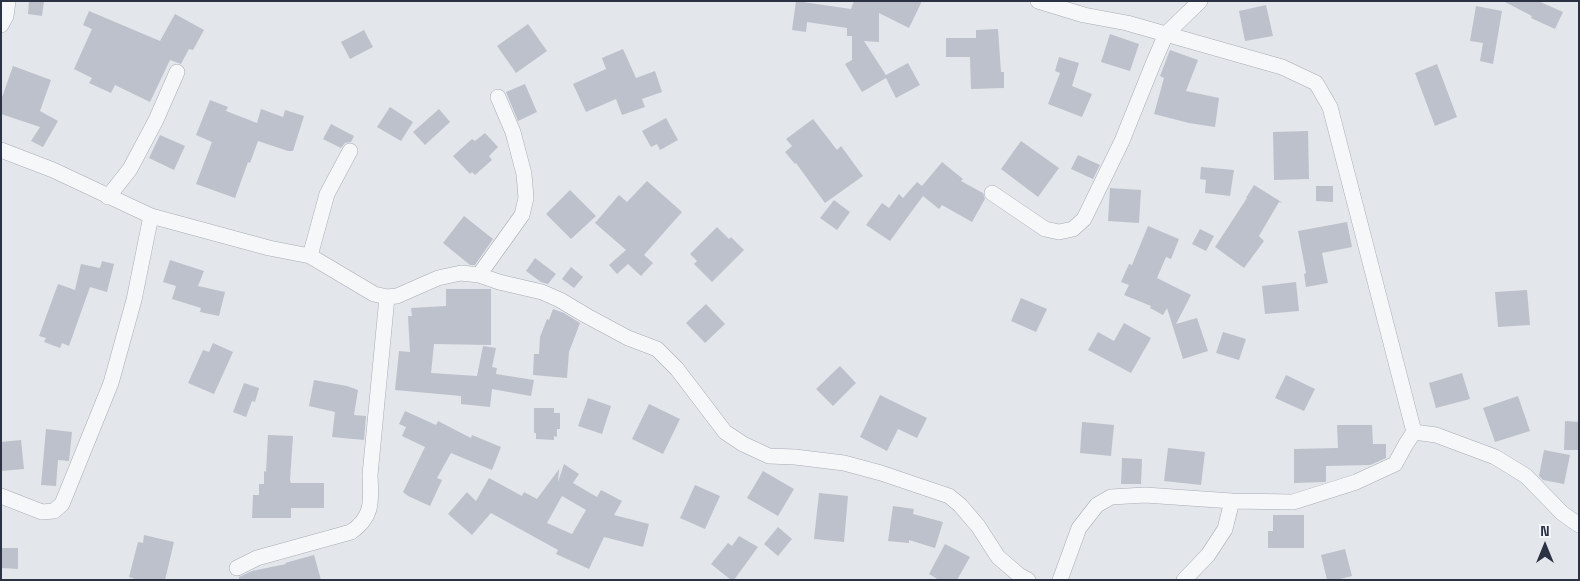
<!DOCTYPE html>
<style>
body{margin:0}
#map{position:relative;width:1580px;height:581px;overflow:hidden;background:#e3e6eb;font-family:"Space Grotesk",sans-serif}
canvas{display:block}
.frame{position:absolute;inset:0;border:2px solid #2b3243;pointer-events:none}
.north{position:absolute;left:1520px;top:521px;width:50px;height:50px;-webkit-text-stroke:4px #f3f5f8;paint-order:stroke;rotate:0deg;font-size:14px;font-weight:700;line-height:20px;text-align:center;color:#2b3243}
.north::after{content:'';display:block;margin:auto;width:18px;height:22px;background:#2b3243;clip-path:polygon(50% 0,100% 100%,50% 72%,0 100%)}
</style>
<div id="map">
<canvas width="1580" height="581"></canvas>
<div class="frame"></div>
<div class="north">N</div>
</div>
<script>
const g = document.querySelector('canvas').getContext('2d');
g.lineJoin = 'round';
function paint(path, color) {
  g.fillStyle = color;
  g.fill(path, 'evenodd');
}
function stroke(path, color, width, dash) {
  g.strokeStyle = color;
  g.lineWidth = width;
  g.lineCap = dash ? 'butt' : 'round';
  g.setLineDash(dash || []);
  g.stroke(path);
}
const building = new Path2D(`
 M29,1H44L42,16L28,14Z
 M796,1L851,9L854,1H922L909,28L879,13V42L864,41L886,75L908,63L920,85L896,98L886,78L862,92L845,64L852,60V36H847V28L807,22L806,32L792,30Z
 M1503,1H1538L1563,12L1555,29L1531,18L1532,16Z
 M1266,5L1273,36L1245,41L1239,11Z
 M1476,6L1502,11L1493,64L1480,61L1483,43L1470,41Z
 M89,11L160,41L175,14L204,30L193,50L189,49L181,64L170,60L150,102L115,85L111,93L89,83L92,78L74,69L92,29L83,25Z
 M528,24L547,51L516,73L497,46Z
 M998,29L1001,72H1004V88L971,89L970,57H946V38H976V30Z
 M364,30L373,47L350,59L341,42Z
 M1110,34L1139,44L1130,71L1101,62Z
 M623,49L636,78L655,71L662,92L642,99L645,107L622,115L616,99L586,112L573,84L606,69L602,58Z
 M1170,50L1198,60L1186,91L1219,98L1215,127L1189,123L1154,114L1164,78L1160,76Z
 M1059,57L1079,63L1072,86L1092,94L1082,117L1048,104L1060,73L1055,71Z
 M1437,64L1457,117L1435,126L1415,73Z
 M13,66L51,80L40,111L58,121L43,147L31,141L40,127L1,114V100Z
 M525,84L537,112L518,121L506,92Z
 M210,100L228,107L226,111L257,123L261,109L283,117L285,110L304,116L293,151H288L258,141L250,163L248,162L235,198L196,184L212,142L196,135Z
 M390,107L413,122L401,141L377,127Z
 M439,109L450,122L425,145L413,132Z
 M666,118L678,140L660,150L657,144L651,147L642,131Z
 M813,119L837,150L841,146L863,176L825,203L796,163L795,164L785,152L792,146L786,139Z
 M331,124L354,136L351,142L345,143L341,148L323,139Z
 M1308,131L1309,179L1274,180L1273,132Z
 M485,133L498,147L489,156L492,160L475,175L472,172L470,174L453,156L472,139L475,141Z
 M160,135L185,146L174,170L149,158Z
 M1021,141L1059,168L1038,197L1001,169Z
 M1078,155L1100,165L1093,179L1071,169Z
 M942,162L963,179L961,181L983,193L985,199L972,222L942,205L939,209L923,196L890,241L866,225L882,203L889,208L899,194L903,198L917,182L922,186Z
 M1201,167L1234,170L1230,196L1205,193L1206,180L1200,179Z
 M647,181L682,212L644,255L653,263L641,276L628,264L617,274L609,265L626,250L595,223L619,195L627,202Z
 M1254,185L1283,203L1279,202L1259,236L1264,241L1244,268L1215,247L1247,198H1246Z
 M1316,186H1333V202L1316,201Z
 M1110,188L1141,190L1139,223L1108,221Z
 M570,190L596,216L571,239L546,214Z
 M834,200L850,212L837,230L820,218Z
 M464,216L493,239L475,265H470L443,243Z
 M1347,222L1352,247L1322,253L1328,283L1306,287L1304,274L1306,273L1298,231Z
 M1148,226L1179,239L1171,259L1166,257L1157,278L1191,295L1176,324L1197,318L1208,351L1183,359L1167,308L1163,315L1150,308L1151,306L1124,295L1129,285L1121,282L1129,264L1132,265Z
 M717,227L729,239L731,237L744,250L712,282L694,264L697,261L690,254Z
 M1200,229L1214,236L1206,251L1192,244Z
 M535,258L556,274L548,284L541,282L526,271Z
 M170,260L204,271L198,286L225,292L219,316L200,312L201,308L172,299L176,286L163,282Z
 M102,261L114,264L107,292L90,287L69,346L62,343L60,348L44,342L46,338L39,336L58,284L75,290L81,264L100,268Z
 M571,267L583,277L574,288L562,279Z
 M1296,282L1299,311L1265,314L1262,286Z
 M446,289H491V345L434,344L431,373L477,376L483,346L496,348L492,367L497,368L496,374L534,380L531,396L492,389L490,407L461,404V396L395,390L399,351L410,352L408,316H412L411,308L446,306Z
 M1527,290L1530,325L1498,327L1495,292Z
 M1021,298L1047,309L1036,332L1011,321Z
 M706,304L725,324L705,343L686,323Z
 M553,309L564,313L580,323L569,352L567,378L533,375L534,354H539L540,337L547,319L549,320Z
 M1124,323L1151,338L1131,373L1088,350L1098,332L1114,341Z
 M1223,332L1246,339L1239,360L1216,353Z
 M213,343L233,352L214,394L188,383L203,350L209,352Z
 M840,366L856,383L833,406L816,389Z
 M1462,373L1470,399L1436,408L1429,383Z
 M1286,375L1315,389L1304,411L1275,398Z
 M314,380L347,386L358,390L354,415L366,416L364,440L332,437L335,412L309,406Z
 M244,383L259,388L255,402L252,401L246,417L233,412Z
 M880,395L927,418L917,438L898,429L887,451L860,437Z
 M1518,396L1530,431L1495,442L1483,408Z
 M588,398L611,406L602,434L578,426Z
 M649,404L680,419L663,454L632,439Z
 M534,408H554V413H560V429H557V437L554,436V440L536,439V433H534Z
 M405,411L436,425L438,421L471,438L472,435L501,447L492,470L451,453L437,478L442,480L430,506L408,496L403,492L425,447L402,436L406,427L399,424Z
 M1565,421L1579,422L1578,450H1564Z
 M1082,422L1114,425L1111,456L1080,453Z
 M1337,425H1372L1373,444H1386V458L1370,465L1326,466V482L1294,483V449L1338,448Z
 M46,429L72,432L69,461L58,460L56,486L41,485Z
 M268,435L293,436L290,480L291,483H324V508H291V518H252L253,495H259V484H264V471L266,472Z
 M21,440L24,469L1,471V442Z
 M1168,448L1205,452L1201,485L1164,481Z
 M1544,450L1570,455L1564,484L1543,480L1539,476Z
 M1122,458L1142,459L1141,484H1121Z
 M564,464L579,474L573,483L597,497L601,490L622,501L614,515L649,524L643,547L604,537L589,569L556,554L558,550L491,513L472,535L448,514L467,492L476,501L489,478L522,496L524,492L537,499L559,469L558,482ZM562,496L586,510L572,534L547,523Z
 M763,471L794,489L778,516L747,498Z
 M695,485L720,496L705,529L680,518Z
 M819,493L848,496L844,542L814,539Z
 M893,506L914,509L913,514L943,522L935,548L909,540V543L888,541Z
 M1273,515H1304V548H1268V531H1273Z
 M778,527L792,539L778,556L764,544Z
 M144,535L174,542L165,580H138L129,577L138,542L143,543Z
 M739,536L758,547L734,580H731L711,564L728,543L732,546Z
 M945,544L970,557L957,580H939L929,574Z
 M1,548H18V569L1,568Z
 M1345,549L1352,576L1336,580H1327L1321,555Z
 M314,555L321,580H239V577L252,571L286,564L285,563Z`);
const minor = new Path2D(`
 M1038,1L1084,15L1127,23L1282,67L1316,83L1330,107L1414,432
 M1,25L6,16L8,1
 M1,150L53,170L151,216L269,248L310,256L374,294L387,297L397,296L438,278L461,273L479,275L499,282L542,292L560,300L587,316L628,338L657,349L677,369L725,432L743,444L769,456L795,457L844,463L881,473L949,496L960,505L978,526L998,557L1019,575L1028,580
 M992,193L1045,229L1059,232L1073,229L1084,219L1122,141L1153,64L1166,34L1200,1
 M108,197L130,169L156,120L177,72
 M310,256L327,194L350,151
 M479,275L522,215L526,198L524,174L513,132L498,97
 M1,496L42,512L54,511L62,504L111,383L134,300L151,216
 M237,568L257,558L351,532C374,516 371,500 370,475L387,297
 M1060,580L1079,528L1097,505L1111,497L1145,495L1232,501L1293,502L1356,482L1395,464L1406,444L1414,432L1436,435L1495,457L1526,476L1562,513L1579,525
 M1184,580L1208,555L1225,529L1232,501`);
paint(building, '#bdc1cb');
stroke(minor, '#a8acb5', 16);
stroke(minor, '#f6f7f9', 15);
</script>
